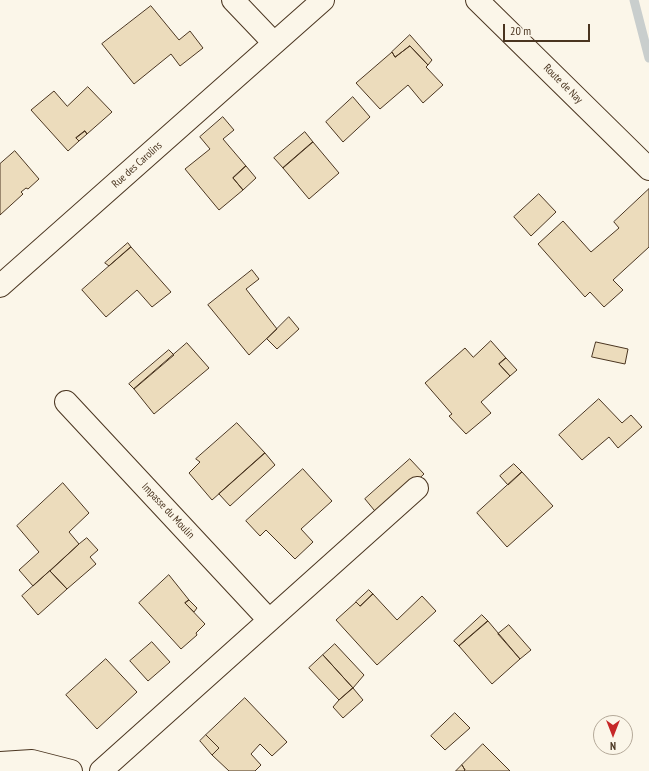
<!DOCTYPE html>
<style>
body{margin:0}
#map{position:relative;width:649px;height:771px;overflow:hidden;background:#fbf6e9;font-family:"PT Sans Narrow",sans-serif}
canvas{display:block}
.north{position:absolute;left:593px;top:715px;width:40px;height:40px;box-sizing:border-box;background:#fbf6e9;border:1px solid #b4a999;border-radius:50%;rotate:180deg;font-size:11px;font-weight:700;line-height:16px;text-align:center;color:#4a3520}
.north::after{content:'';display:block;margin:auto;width:14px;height:18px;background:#c62828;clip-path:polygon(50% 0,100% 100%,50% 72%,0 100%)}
.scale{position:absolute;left:503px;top:24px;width:87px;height:18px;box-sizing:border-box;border:2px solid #4a3520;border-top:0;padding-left:5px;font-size:12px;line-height:14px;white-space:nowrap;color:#4a3520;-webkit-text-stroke:3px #fbf6e9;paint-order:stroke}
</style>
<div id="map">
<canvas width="649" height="771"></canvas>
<div class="north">N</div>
<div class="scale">20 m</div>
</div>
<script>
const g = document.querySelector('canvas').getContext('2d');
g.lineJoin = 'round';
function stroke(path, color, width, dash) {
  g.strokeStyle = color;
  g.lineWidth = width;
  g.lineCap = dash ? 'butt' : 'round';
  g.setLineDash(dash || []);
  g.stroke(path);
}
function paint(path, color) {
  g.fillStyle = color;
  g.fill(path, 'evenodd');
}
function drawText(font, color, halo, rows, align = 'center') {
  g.font = font + ' "PT Sans Narrow",sans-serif';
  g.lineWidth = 3;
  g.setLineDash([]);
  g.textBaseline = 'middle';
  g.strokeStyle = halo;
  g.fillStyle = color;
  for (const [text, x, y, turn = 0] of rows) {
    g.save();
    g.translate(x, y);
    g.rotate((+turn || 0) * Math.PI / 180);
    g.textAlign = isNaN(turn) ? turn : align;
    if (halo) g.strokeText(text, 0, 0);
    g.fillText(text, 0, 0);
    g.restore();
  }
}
const stream = new Path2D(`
 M634,0L649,58`);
const building = new Path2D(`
 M151,6L179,40L190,31L203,48L180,66L171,54L134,84L102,44Z
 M410,35L432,60L428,65L410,46L395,57L392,52Z
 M410,46L428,65L426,67L443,85L423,103L408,85L380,109L356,83L392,52L395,57Z
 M88,87L112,112L87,134L85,131L76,138L79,141L68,151L31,110L54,91L67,106Z
 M353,97L370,117L343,142L326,122Z
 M223,117L234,130L223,139L246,166L233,178L243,190L219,210L185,169L210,149L200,137Z
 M85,131L87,134L79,141L76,138Z
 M305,132L313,142L283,168L274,158Z
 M313,142L339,173L309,199L283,168Z
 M15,151L39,179L28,189L26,188L21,192L23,194L0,215V164Z
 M246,166L256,178L243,190L233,178Z
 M649,189V247L613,280L623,290L604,307L590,292L585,297L538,244L563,221L591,252L619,228L614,222Z
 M539,194L556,212L531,236L514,217Z
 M128,243L131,247L109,266L105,263Z
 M131,247L171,292L152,307L137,290L106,317L82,290Z
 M252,270L259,279L246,289L277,329L249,355L208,305Z
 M289,317L299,329L277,349L267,339Z
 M491,341L506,358L499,364L510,376L481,402L491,413L466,434L449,416L452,414L425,383L465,348L473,357Z
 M596,342L628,349L625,364L592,357Z
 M187,343L209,368L154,414L134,389Z
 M169,350L174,355L134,389L129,384Z
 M506,358L517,370L510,376L499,364Z
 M599,399L622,423L631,415L642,427L618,448L609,437L582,460L559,435Z
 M237,423L265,453L212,500L189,473L200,462L196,459Z
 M265,453L275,465L230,506L219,494Z
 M410,459L424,474L379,516L365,499Z
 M514,464L522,472L508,485L500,476Z
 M303,469L332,501L301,529L313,542L295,559L266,530L260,536L246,521Z
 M522,472L553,506L507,547L477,513Z
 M63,483L89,513L69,532L79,544L33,586L19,570L39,552L17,526Z
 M87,538L98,550L90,557L96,564L67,589L50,571L79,544Z
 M50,571L67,589L38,615L22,596Z
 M169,575L189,600L185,603L205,624L196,633L197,635L181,649L139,603Z
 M369,590L373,594L360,606L356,602Z
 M373,594L397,620L422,596L436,611L377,665L336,620L356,602L360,606Z
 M189,600L197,608L194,612L185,603Z
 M482,615L488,621L459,646L454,641Z
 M488,621L520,659L492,684L459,646Z
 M509,625L531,650L520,659L498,634Z
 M152,642L170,662L148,681L130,661Z
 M335,644L364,675L353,688L323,655Z
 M323,655L353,688L339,700L309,668Z
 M106,659L137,692L97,729L66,695Z
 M353,688L363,700L343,718L333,707L339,700Z
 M245,698L287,742L272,756L260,744L251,754L261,765L255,771H229L212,755L219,748L206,735Z
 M455,713L470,728L445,750L431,736Z
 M206,735L219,748L212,755L200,741Z
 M483,744L510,771H464L465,770L462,765Z
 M462,765L465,770L464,771H456Z`);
const minor = new Path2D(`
 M233,0L274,43
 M0,286L323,0
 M66,402L269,620
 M0,763L32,761L71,771
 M101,771L417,488`);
const major = new Path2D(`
 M477,0L649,169`);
const streetNames = [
 ["Route de Nay",563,84,45],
 ["Rue des Carolins",137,165,-42],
 ["Impasse du Moulin",168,511,47]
];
stroke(stream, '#c9cecd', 9);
paint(building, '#ecdcbc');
stroke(building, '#4a3520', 1);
stroke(minor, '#4a3520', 24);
stroke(major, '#4a3520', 24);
stroke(minor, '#fbf6e9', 22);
stroke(major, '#fbf6e9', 22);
drawText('11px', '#4a3520', '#fbf6e9', streetNames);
</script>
